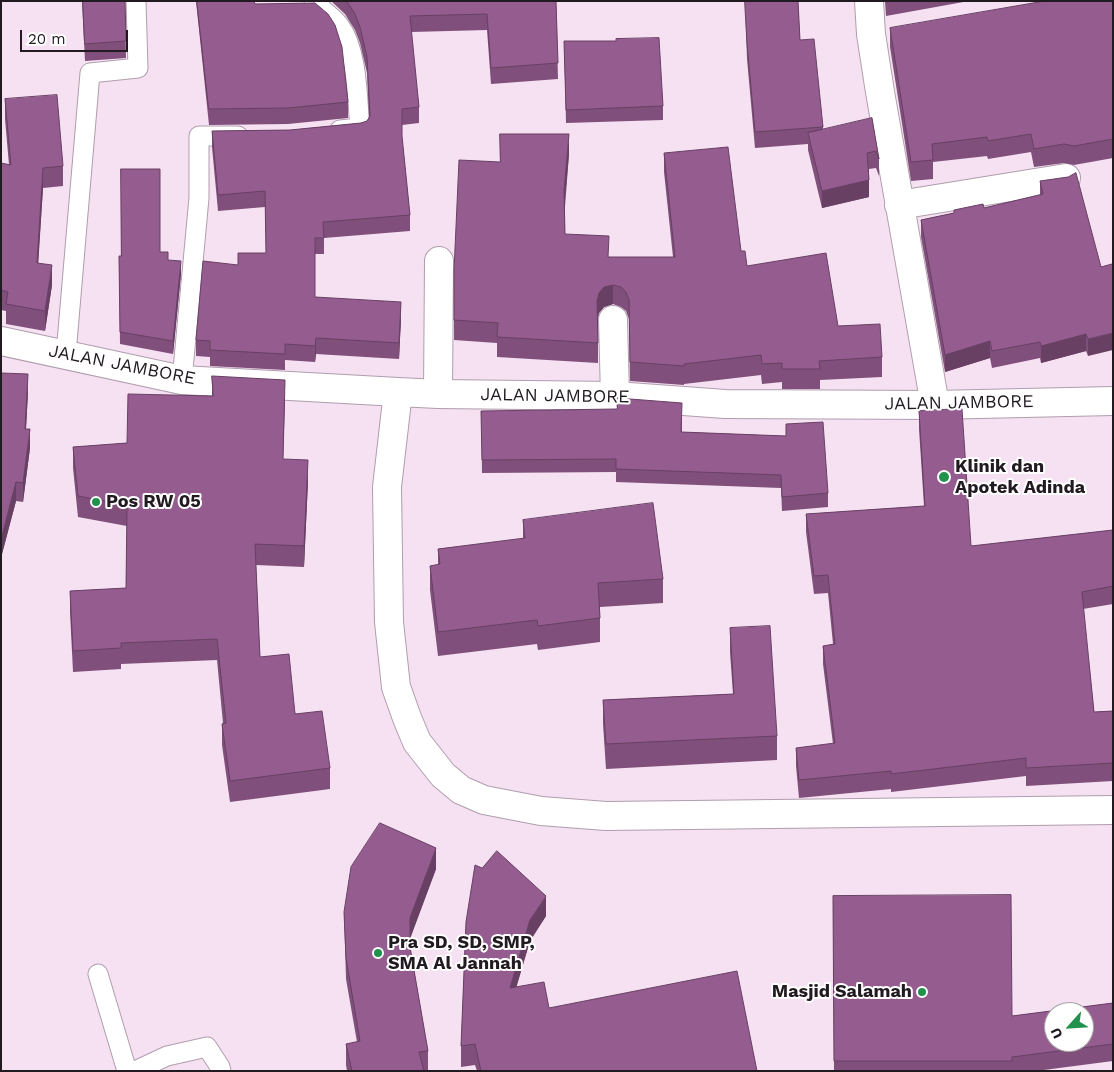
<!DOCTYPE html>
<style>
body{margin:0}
#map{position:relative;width:1114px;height:1072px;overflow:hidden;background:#f5e1f2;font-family:"Work Sans",sans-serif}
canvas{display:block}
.frame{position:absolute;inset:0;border:2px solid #211a20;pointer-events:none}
.north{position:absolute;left:1044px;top:1002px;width:50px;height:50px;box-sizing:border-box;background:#fff;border:1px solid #a6a3a6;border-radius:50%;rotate:244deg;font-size:14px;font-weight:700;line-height:20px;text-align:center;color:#211a20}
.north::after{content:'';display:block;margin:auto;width:18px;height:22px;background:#21924c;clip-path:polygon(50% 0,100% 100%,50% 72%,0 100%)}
.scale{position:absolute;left:20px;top:30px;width:108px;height:22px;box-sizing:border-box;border:2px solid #211a20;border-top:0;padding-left:6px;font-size:15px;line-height:18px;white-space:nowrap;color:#211a20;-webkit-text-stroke:4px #fff;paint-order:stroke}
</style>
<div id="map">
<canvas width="1114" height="1072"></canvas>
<div class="frame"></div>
<div class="north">U</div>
<div class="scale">20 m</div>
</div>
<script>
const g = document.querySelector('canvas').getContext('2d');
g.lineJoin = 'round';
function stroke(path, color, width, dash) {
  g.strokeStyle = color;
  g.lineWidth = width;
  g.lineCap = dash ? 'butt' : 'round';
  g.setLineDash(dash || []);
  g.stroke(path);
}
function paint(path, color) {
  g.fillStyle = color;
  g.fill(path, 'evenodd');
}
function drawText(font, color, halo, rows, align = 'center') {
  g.font = font + ' "Work Sans",sans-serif';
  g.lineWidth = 4;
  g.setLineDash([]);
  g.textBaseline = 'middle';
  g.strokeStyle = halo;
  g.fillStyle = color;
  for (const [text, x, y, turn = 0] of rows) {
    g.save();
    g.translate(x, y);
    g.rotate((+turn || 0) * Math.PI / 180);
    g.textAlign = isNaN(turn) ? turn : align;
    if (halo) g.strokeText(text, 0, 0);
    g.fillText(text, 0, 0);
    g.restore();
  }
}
const lane = new Path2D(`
 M314,1C321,10 332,16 339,25C358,50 357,98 360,128L340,130
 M66,354L90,73L138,68L136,1
 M182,380L199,198V136H238
 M98,974L127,1071
 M135,1071L167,1056L207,1047L220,1067L221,1071`);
const street = new Path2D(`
 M869,1L871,34L880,92L935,405
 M899,205L1066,178
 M613,320L615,396
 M1,341L182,380L398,392L438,394L615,396L725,404L935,405L1113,401
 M398,392L387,487L389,622L396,687L407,718L417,742L443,775L461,790L484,800L541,811L606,816L1113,810
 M438,394L439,261`);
const wall = new Path2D(`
 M82,1H125L126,58L85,61Z
 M196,1H254L255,4L348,102V118L288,124L209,125Z
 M331,1H556L558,79L491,84L487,30L411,32L419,107V123L402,125V136L410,215V231L324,238V254H315V297L401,318L399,359L316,354L315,362L285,360V370L210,366V357L196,356V340L238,265L266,253L265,207L218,211L212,147V131L290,130L361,123L367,121L369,117L367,73L360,43L355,30L345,14Z
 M745,1H798L800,40L823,127V130L872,118L879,159V176L876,168L869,169V197L822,208L808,150V144L755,148L747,59Z
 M885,1H969L886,16Z
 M1113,1V158L1074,165L1064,163L1034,167L1031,152L988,159L987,156L933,162V179L911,181L890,47V28Z
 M564,41L663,106V120L566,123Z
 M5,99L63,166V186L43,188L38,263L52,285L45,331L6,324V311L1,310V163L9,165L5,119Z
 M664,153L741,251L747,266L838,326L882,357V377L820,380V389H782V382L762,384L761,375L684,384V385L630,381L629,319L626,311L621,307L613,304L604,307L599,313L598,318V363L497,357V343L454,340V271L500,162L569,154L565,207V234L609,257H673L664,172Z
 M1040,181L1101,267L1088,356L1086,351L1041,363L1040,358L992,368L990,358L945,372L921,237V220L954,213V210L984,208L1040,195Z
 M160,252L181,274L173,354L120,344L119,256Z
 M1,373L28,392L26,429L30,448L23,502L16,501L2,554H1Z
 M212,376L285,401L283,459L308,481L304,567L256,565L260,657L330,768V789L230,802L222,745V724L223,723L217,660L121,664V669L73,672L70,612V591L126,588L127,526L78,517L73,468V447L127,443L212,396Z
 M481,411L682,417V432L786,436V424L828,493V507L782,511L781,488L616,482V472L482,473Z
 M919,411L971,546L1113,530V604L1083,609L1094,712L1113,711V781L1026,786V776L891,792V789L799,798L796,766V748L833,744L823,664V646L833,644L828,593L814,594L806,532V514L924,506L919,429Z
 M523,520L663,579V603L600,607V642L538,650L537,644L438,656L430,590V566L438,565V549L523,539Z
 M730,628L777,736V760L606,769L603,724V700L733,694L730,652Z
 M436,869L410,938V947L428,1051V1071H347L346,1065V1044L357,1042L346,979L344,912Z
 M833,896L1012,1016L1113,1003V1061L1036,1071H834Z
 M546,916L530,941L516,987L549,1008L757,1071H477L475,1065L461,1067V1046L466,922Z`);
const shadedWall = new Path2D(`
 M569,134V154L564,210V191Z
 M43,168V188L37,283V263Z
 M869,180V197L822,208V191Z
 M181,261V274L173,354V341Z
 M52,265V285L45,331V311Z
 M613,285V304L604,307L599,313L597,320V301L599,293L604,287Z
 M401,302V318L399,359V343Z
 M1113,333V350L1088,356V339Z
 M1086,334V351L1041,363V346Z
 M316,338V354L315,362V346Z
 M990,341V358L945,372V355Z
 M28,374V392L25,447V429Z
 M30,429V448L23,502V483Z
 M308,460V481L304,567V546Z
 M16,482V501L2,554V536Z
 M436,848V869L410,939V918Z
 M546,896V916L530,941L510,1009V988L530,920Z`);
const building = new Path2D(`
 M83,1H125L126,41L85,44Z
 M197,1H254L255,4L315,3L328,14L335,25L342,47L348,102L288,108L209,109Z
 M347,1H556L558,63L491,68L487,14L410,16L419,107L402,109V136L410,215L323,222L324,238H315V297L401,302L399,343L316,338L315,346L285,344V354L210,350V341L196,340L203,261L238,265V253H266L265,191L218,195L212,131L290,130L361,123L367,121L370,116L367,57L360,27L355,14Z
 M745,1H798L800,40L814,39L823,127L755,132L747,43Z
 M1045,1H1113V139L1074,146L1064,144L1034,149L1031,134L988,141L987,137L932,144L933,160L911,162L890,28Z
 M659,38L663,106L566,110L564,41H616V39Z
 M57,95L63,166L43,168L37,263L52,265L45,311L6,304L8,292L1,290V163L11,165L5,99Z
 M872,118L879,159L876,151L867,153L869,180L822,191L808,133Z
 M500,134H569L564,191L565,234L609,236L608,257H675L664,153L728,147L741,251H745L747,266L826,253L838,326L880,324L882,357L819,361L820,369H782V363L762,364L761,355L684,364V366L630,362L629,300L626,292L621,287L613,285L604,287L599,293L597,301L598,343L497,337L498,323L454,320V271L459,160L500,162Z
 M121,169H160V252H168V260L181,261L173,341L120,332L119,256H121Z
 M1076,173L1101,267L1112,264L1113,267V333L1088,339L1086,334L1041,346L1040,342L992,351L990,341L945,355L921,220L954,213V210L983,204L984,208L1043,194L1040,181L1068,177Z
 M1,373L28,374L25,429H30L23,483L16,482L2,536L1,535Z
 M212,376L285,380L283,459L308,460L304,546L255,544L260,657L289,654L295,714L322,711L330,768L230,781L222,724L226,723L217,639L121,643V648L73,651L70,591L126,588L127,505L78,496L73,447L127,443L128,394L213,396Z
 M617,398L682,403L681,432L786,436V424L823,422L828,493L782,497L781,475L616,469V459L482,460L481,411L617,409Z
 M962,409L971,546L1113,530V586L1082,592L1094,712L1113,711V763L1026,768V758L891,774V771L799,780L796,748L835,743L823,646L835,644L828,575L814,576L806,514L925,506L919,411Z
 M653,503L663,579L598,583L600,618L538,626L537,620L438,632L430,566L440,564L438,549L525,538L523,520Z
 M770,626L777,736L606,744L603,700L734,694L730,628Z
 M380,823L436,848L410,918V947L428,1051L419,1052L424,1071H352L346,1044L360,1041L346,958L344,912L351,867Z
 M497,851L546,896L530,920L510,988L544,982L549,1008L737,971L757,1071H481L475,1044L461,1046L466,922L475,865L482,868Z
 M1011,895L1012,1016L1113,1003V1044L1012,1057V1061H834L833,896ZM1054,1012H1084V1042H1054Z`);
const markers = [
 [944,477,6,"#21924c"],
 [96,502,5,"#21924c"],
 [378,953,5,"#21924c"],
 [922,992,5,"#21924c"]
];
const streetNames = [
 ["JALAN JAMBORE",122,365,11],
 ["JALAN JAMBORE",555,396,1],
 ["JALAN JAMBORE",959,403,-1]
];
const poiNames = [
 ["Klinik dan",955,467],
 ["Apotek Adinda",955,488],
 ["Pos RW 05",106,502],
 ["Pra SD, SD, SMP,",388,943],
 ["SMA Al Jannah",388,964],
 ["Masjid Salamah",912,992,"right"]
];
stroke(lane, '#b09dad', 21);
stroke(street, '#b09dad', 30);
stroke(lane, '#fff', 19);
stroke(street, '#fff', 28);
paint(wall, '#804f7b');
paint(shadedWall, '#684064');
paint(building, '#955c8f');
stroke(building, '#684064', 1);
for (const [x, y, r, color] of markers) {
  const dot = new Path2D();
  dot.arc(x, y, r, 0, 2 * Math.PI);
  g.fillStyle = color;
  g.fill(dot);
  stroke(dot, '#fff', 2);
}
drawText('18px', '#211a20', '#fff', streetNames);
drawText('bold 18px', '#211a20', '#fff', poiNames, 'left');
</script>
